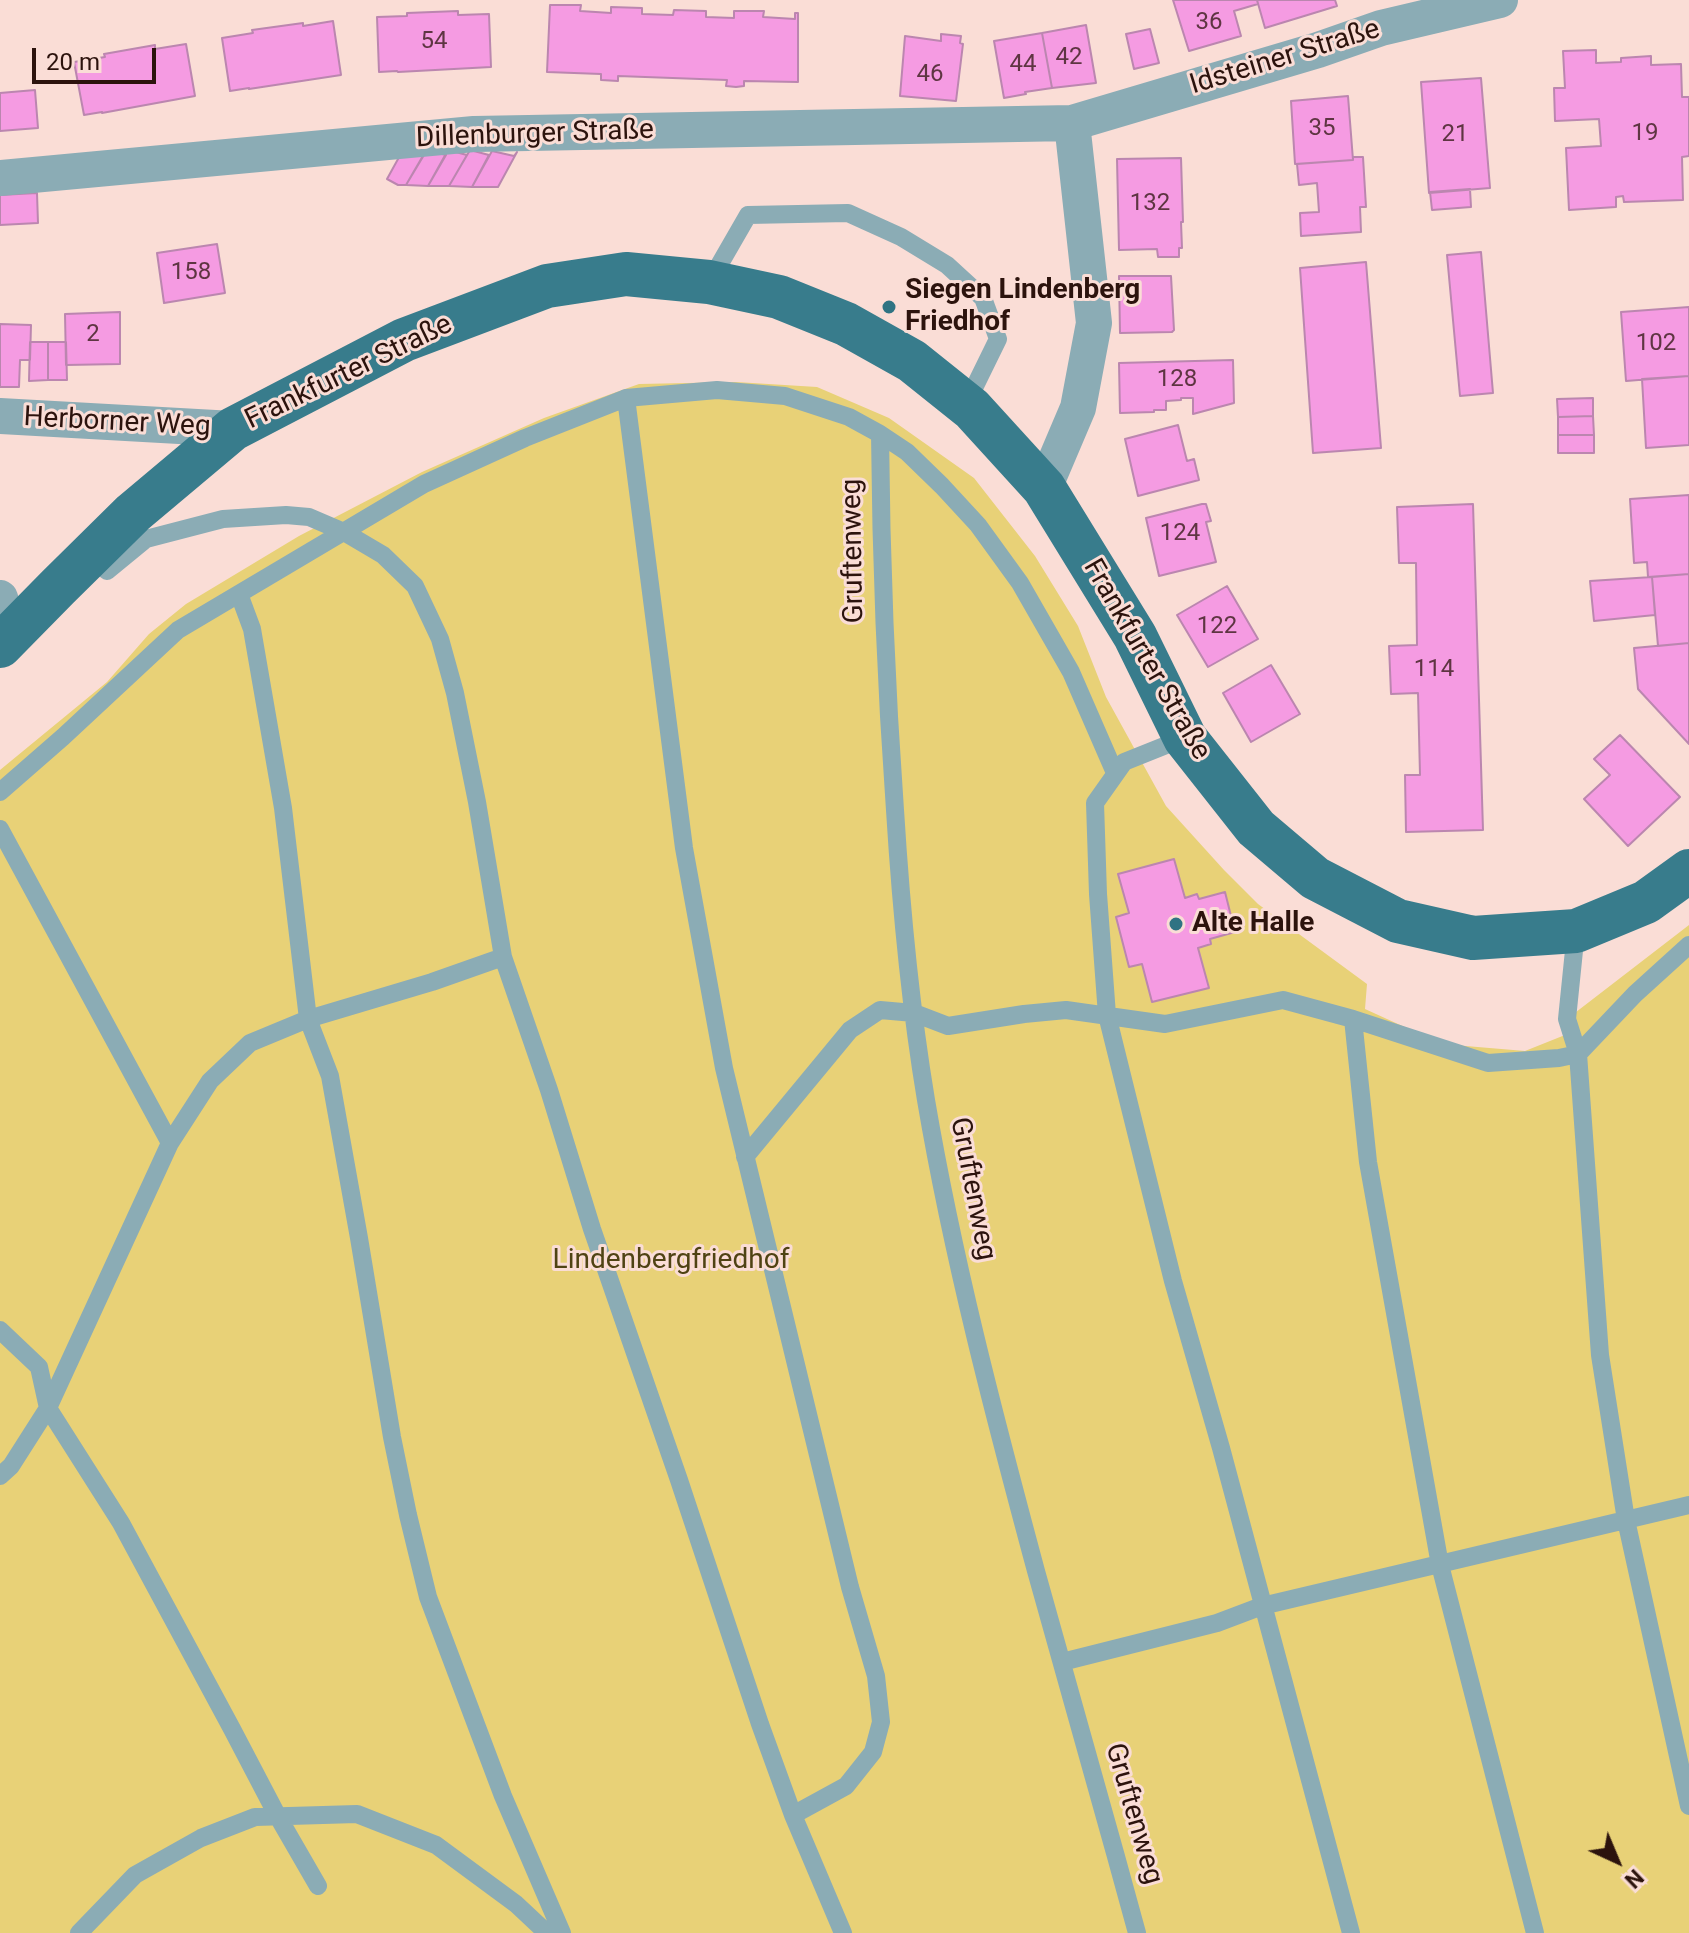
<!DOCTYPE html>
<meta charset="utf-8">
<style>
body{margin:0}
#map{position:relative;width:1689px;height:1933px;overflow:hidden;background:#faddd6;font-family:Roboto,sans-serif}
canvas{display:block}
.north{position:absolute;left:1577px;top:1821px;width:80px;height:80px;-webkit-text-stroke:6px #faddd6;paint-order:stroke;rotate:136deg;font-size:22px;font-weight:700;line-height:32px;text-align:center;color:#2c130d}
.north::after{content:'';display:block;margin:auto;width:28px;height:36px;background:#2c130d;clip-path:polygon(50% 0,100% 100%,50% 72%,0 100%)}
.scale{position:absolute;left:32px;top:48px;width:124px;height:36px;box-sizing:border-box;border:4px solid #2c130d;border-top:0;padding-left:10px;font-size:24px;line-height:28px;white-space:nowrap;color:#2c130d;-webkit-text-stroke:6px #faddd6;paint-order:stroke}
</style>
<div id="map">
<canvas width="1689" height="1933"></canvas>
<div class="north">N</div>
<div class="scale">20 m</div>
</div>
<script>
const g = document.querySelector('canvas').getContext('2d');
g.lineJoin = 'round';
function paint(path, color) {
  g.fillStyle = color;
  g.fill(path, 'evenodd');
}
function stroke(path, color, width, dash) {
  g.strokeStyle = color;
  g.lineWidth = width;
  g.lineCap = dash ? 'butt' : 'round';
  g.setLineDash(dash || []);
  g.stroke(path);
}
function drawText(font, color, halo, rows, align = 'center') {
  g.font = font + ' Roboto,sans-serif';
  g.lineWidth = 6;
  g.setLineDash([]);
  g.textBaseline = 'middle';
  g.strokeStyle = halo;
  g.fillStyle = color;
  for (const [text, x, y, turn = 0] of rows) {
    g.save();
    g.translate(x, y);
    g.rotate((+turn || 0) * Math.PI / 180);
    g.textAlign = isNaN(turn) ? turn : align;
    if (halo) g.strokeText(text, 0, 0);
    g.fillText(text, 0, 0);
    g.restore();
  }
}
const green = new Path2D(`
 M736,382L817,387L889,418L974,478L1035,556L1078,626L1106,697L1166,806L1224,870L1258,904L1367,984L1365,1009L1442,1044L1525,1051L1565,1035L1567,1019L1689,925V1933H0V770L107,682L149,634L186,604L299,536L422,472L544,418L639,384Z`);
const building = new Path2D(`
 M1173,0H1257L1258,4L1234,11L1241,36L1189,51Z
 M1257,0H1335L1337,6L1265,28Z
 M550,5H581L580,11L611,13V7L642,8V14L673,15L674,10L706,11V17L734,18V11H764L763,17L795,19V13H798V82L744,81V86L736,87L726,86L727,80L618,76V81L601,80V74L547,72Z
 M458,11V15L489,14L491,67L398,72L397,71L379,72L377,17L407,16V13Z
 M333,21L341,75L249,89V88L230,91L222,38L253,33L252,30L303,23V26Z
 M1086,25L1096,83L1052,88L1042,33Z
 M1150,29L1159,63L1134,69L1126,34Z
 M1042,33L1052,88L1025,92L1026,94L1004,98L994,41Z
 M941,34L961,36L960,43L963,44L956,101L900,96L905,36L941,41Z
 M186,44L195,96L102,113V112L84,115L74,62L105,57L104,54L155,45V49Z
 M1596,50V63L1621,62V58L1651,56V65L1681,64L1682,97H1689V156L1682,157L1683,200L1624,202L1623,196L1616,197V207L1569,210L1566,148L1601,146L1599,119L1555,121L1554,88H1565L1563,51Z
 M1481,78L1490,188L1429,193L1421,82Z
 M35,90L38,128L0,131V93Z
 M1348,96L1353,160L1295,164L1291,101Z
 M403,150L424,154L406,185H398L387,179Z
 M427,150L446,155L428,186L406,185Z
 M448,150L467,155L449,186H428Z
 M470,150L489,155L472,187L449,186Z
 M492,151L514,156L517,152L498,187H472Z
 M1353,157H1363L1366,207H1360L1361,232L1301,236L1300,213L1319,212L1317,183L1299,185L1297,164L1353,160Z
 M1181,158L1183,222H1181L1182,248H1179V257H1158L1157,249L1119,250L1117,159Z
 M1470,189L1471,207L1432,210L1430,192Z
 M37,193L38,223L0,225V195Z
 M217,244L225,293L164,303L157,253Z
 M1481,252L1493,393L1460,396L1447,255Z
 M1366,262L1381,448L1313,453L1300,268Z
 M1119,276H1171L1174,330L1172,332L1120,333Z
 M1689,307V376L1626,381L1621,312Z
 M120,312V364L66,365L65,314Z
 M0,324L31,325L30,360H20L19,387H0Z
 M30,342H48V380L29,381Z
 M48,342H66L67,380H48Z
 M1233,360L1234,403L1193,414V398H1181V400L1166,401V410H1154V412L1120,413L1119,363Z
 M1689,376V445L1646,448L1642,379Z
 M1593,398V416L1558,417L1557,399Z
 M1593,416L1594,435H1558V417Z
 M1178,425L1187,461L1194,459L1199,480L1138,496L1125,439Z
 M1558,435H1594V453H1558Z
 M1689,495V574L1648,577L1647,562L1634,563L1630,499Z
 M1202,504H1206L1211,521L1206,522L1216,562L1159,576L1146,518Z
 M1473,504L1483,830L1406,832L1405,775H1420L1418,693L1391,694L1389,646L1417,645L1416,563H1399L1397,507Z
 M1689,574V643L1658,646L1652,577Z
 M1652,577L1655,615L1594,621L1590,581Z
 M1227,586L1258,639L1208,667L1177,615Z
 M1689,643V744L1638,689L1634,648Z
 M1271,665L1300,714L1251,742L1223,693Z
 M1620,735L1680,797L1628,846L1584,799L1610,775L1594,759Z
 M1174,859L1185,898L1197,894L1199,899L1225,892L1235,932L1210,939L1211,944L1198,948L1209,988L1152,1002L1142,964L1129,967L1116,917L1129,913L1118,874Z`);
const service = new Path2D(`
 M710,281L748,215L848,213L901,237L947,265L983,298L998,339L974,388L972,406
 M626,398L684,848L724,1068L850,1587L876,1676L881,1722L873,1752L846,1786L793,1815
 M880,434C881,560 886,685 895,810C901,907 910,1004 926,1100C953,1259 994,1415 1036,1571C1070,1691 1104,1812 1137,1933
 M90,555L107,571L146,539L223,519L286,515L309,517L344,532L383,555L415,586L440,639L455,693L477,802L503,957L549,1090L592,1229L679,1480L760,1724L793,1815L843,1933
 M239,594L252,629L283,808L308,1019L330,1076L359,1238L392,1437L408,1515L428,1597L503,1796L562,1933
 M1184,738L1124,762L1095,803L1098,894L1107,1015L1173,1281L1221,1448L1351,1933
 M0,792L63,737L178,630L424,484L525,438L626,398L717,390L785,396L849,417L880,434L907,452L942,486L978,525L1020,583L1071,672L1115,773
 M0,829L170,1143
 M1576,931L1567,1019L1578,1054L1600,1355L1626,1520L1689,1806
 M1353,1019L1368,1162L1440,1565L1535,1933
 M745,1157L850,1030L880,1010L914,1013L948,1026L1024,1014L1066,1010L1165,1024L1283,1000L1353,1019L1488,1063L1559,1058L1578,1054L1635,994L1689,945
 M0,1330L39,1367L48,1408L121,1523L232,1729L277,1815L318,1886
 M0,1476L11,1466L48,1408L170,1143L210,1081L250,1043L308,1019L432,982L503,957
 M1062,1662L1217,1623L1262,1606L1689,1505
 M79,1933L135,1875L201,1838L255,1817L357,1814L436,1845L516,1904L547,1933`);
const minor = new Path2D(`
 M0,178L474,134L1072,123L1318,50L1381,28L1500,0
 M0,416L233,429
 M1044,488L1078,408L1094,323L1072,123
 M0,598L12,635`);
const primary = new Path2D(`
 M0,646L58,587L133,513L233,429L404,340L547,286L626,274L709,282L779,297L846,324L912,361L972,409L1044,488L1135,636L1185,738L1256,828L1315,878L1398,921L1473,938L1576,931L1646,902L1689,871`);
const markers = [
 [889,307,8,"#2f7383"],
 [1176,924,8,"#2f7383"]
];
const numberNames = [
 ["36",1209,23],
 ["54",434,42],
 ["42",1069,58],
 ["44",1023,65],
 ["46",930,75],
 ["35",1322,129],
 ["19",1645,134],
 ["21",1455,135],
 ["132",1150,204],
 ["158",191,273],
 ["2",93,335],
 ["102",1656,344],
 ["128",1177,380],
 ["124",1180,534],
 ["122",1217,627],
 ["114",1434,670]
];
const streetNames = [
 ["Idsteiner Straße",1285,58,-17],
 ["Dillenburger Straße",535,135,-2],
 ["Frankfurter Straße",349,373,-26],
 ["Herborner Weg",117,423,3],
 ["Gruftenweg",854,551,-91],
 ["Frankfurter Straße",1146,660,60],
 ["Gruftenweg",972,1189,79],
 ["Gruftenweg",1133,1814,74]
];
const poiNames = [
 ["Siegen Lindenberg",905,291],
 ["Friedhof",905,323],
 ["Alte Halle",1192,924]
];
const parkNames = [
 ["Lindenbergfriedhof",671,1261]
];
paint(green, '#e8d177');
paint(building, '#f59be2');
stroke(building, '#bb86af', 2);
stroke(service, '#8bacb5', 18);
stroke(minor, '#8bacb5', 36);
stroke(primary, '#387c8c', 44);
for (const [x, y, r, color] of markers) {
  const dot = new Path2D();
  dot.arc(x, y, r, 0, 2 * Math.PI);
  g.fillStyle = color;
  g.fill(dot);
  stroke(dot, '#faddd6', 3);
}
drawText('24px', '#5e3542', null, numberNames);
drawText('28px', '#2c130d', '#faddd6', streetNames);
drawText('bold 28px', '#2c130d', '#faddd6', poiNames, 'left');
drawText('28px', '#4f4313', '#faddd6', parkNames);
</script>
